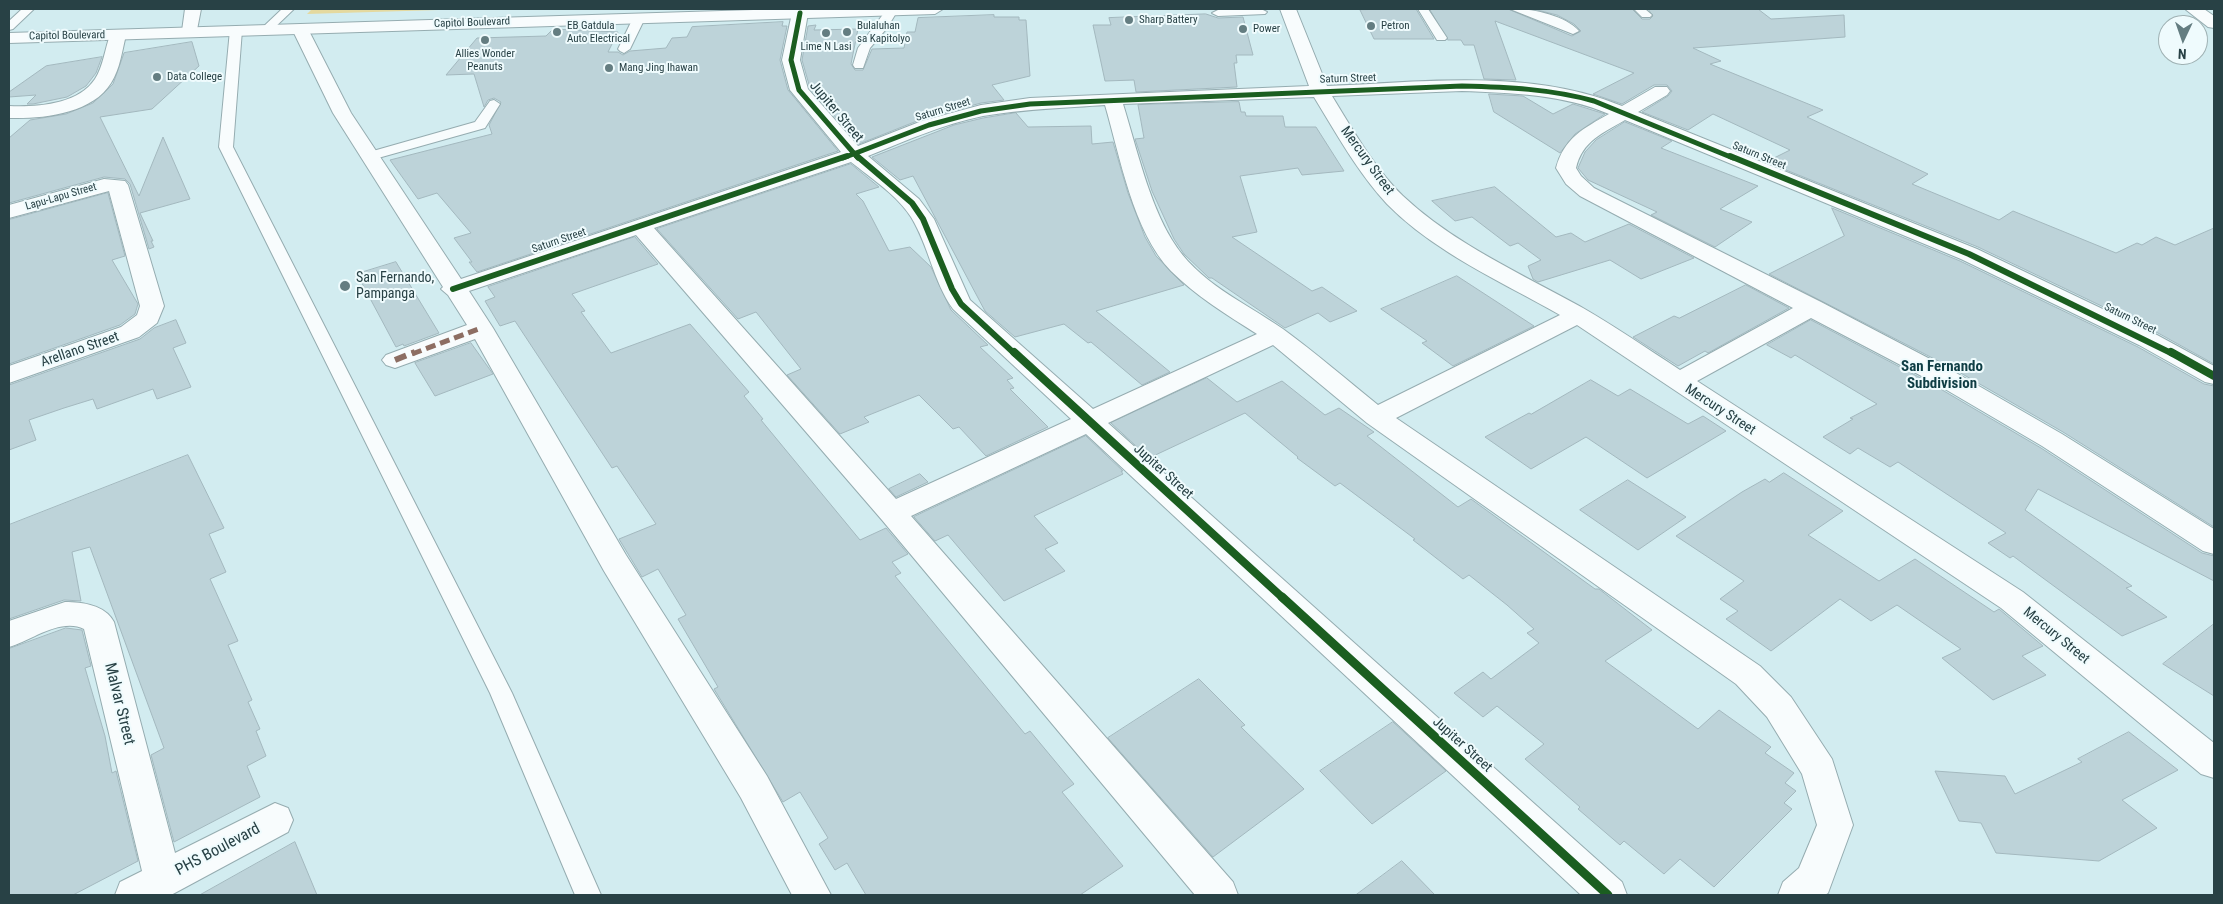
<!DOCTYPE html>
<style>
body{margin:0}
#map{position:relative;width:2223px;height:904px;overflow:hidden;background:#d2ecf0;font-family:"Roboto Condensed",sans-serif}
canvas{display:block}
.frame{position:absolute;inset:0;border:10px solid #284145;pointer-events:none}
.north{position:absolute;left:2158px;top:15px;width:50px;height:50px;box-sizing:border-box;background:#effbfd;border:1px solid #9fb1b3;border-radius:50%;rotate:183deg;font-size:14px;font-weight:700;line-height:20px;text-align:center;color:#284145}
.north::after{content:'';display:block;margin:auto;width:18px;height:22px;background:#647d81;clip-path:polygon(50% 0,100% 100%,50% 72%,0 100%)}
</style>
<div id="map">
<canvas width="2223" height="904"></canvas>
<div class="frame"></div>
<div class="north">N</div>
</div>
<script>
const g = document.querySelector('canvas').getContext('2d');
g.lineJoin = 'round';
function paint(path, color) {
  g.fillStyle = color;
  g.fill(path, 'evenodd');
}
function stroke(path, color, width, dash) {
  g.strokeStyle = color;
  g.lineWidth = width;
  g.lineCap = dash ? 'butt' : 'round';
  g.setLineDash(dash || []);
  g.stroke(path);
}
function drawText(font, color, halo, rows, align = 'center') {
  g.font = font + ' "Roboto Condensed",sans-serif';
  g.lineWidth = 4;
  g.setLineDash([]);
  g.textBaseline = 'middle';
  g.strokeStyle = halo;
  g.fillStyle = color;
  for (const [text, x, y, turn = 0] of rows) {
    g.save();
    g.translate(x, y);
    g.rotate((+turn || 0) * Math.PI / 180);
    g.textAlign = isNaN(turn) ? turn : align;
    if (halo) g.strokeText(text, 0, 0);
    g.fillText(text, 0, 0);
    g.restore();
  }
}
const green = new Path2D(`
 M312,9H471L307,14Z`);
const building = new Path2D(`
 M1416,9L1434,39H1374L1360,10Z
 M1430,9H1508L1572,36L1581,31L1574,24L1557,15L1533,9H1632L1642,19H1650L1653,16L1648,9H1758L1771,19L1844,15L1845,37L1693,48L1721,61L1710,64L1823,110L1807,117L1928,174L1912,184L1999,220L2013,211L2116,253L2137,243L2142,245L2156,237L2175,245L2214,228V364L2158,333L1978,247L1766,162L1790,150L1713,114L1688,130L1642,112L1668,96L1672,91L1667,85H1654L1622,104L1593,94L1634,73L1495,21L1516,80L1484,79L1474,45H1464L1461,40H1448Z
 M1206,14L1218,18L1243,17L1253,55H1236L1237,63H1234L1237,87L1136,92L1134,80L1105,81L1093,25H1111L1109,18Z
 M994,15V17H1019V20H1026L1030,76L992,85L1004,100L981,103L922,119L859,144L810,88L802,60L808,26L816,25L814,30L858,29L851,64L855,70H863L872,49L904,48L907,32H915L918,18Z
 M783,22L782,26H787L780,60L788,90L838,151L477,272L469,262H472L454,238L471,233L437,193L418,199L390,160L492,134L489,125L501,102L494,98L488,100L484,107L474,74L446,75L477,38L546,36L553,29L618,32L608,52H618L623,55L630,51L666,48L672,38L687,37L692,27Z
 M192,42L199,66L152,109L100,117L139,196L163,137L190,199L140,213L153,241H151L154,247L149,249L130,184L125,179L104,177L9,203V138L30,120L66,114L93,103L113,84L124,53Z
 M102,57L96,73L86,86L67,97L33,104H27L36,95L9,97V92L46,66Z
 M1489,94L1523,96L1553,114L1573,104L1605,114L1575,134L1560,153L1494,112Z
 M1239,102L1241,112H1245L1246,116H1283L1285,127H1316L1344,171L1302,175L1298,168L1240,176L1257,232L1232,237L1312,291L1322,287L1357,311L1330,322L1318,313L1285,328L1212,278H1209L1184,254L1174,239L1152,191L1135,139L1144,138L1138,105Z
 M1016,113L1028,127L1091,126L1092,144L1113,142L1128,193L1145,237L1156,256L1184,285L1096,311L1170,372L1142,385L1091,342L1088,343L1064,324L1015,337L985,311L913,176L900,180L872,157L954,125L983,118Z
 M1625,122L1672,141L1661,148L1758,186L1720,209L1752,222L1715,247L1651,215L1657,212L1588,180L1578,168L1585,152L1596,140Z
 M851,164L879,187L856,194L863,201L889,251L910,247L931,267L951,310L988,345L980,347L1013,378L1007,380L1014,388L1010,389L1048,427L986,456L959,427L953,429L919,395L864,417L869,422L840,434L787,375L801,369L756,312L738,319L657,229Z
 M1495,187L1556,237L1571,233L1585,242L1629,224L1694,258L1641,279L1610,260L1538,282L1533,279L1528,266L1541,260L1518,243L1510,246L1472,217L1455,221L1432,201Z
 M108,193L125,256L112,260L138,304L135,314L120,325L9,364V220Z
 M1832,208L1960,261L2138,347L2204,384L2214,386V527L2063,432L1952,368L1769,274L1844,236Z
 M635,237L658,264L572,294L585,311L581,312L611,353L690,324L749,392L744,396L763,419L761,420L860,540L886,528L908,554L892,562L901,573L895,576L1025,734L1030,731L1074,784L1062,792L1123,866L1080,895H866L847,863L835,870L819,844L828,838L800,792L783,802L714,689L718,687L678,619L686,615L658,569L642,577L619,539L656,524L617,466L612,468L515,321L500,326L485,301L495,297L488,287Z
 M396,262L439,333L404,346L403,344L396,347L357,274Z
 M1457,276L1534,326L1453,366L1422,343L1427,341L1381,309Z
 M1746,285L1789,308L1708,353L1705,351L1678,366L1633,337L1674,316L1679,318Z
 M176,320L186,343L173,348L191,387L157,399L153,389L97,409L93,399L64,408L29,420L36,440L9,450V385L140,339L154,328Z
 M1811,320L1932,384L2041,448L2202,553L2214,556V581L2038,489L2025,510L2132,586L2126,588L2167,617L2122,636L2013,556L2010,558L1988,543L2006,533L1898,462L1890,467L1858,448L1850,454L1823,437L1853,419L1850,418L1877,404L1795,355L1791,358L1767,345Z
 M471,343L493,374L435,396L415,363Z
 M1207,378L1237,402L1282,381L1325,415L1339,408L1374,432L1367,436L1458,507L1471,499L1595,589H1599L1652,630L1605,661L1698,729L1719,710L1771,747L1765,753L1794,773L1785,783L1796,791L1784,803L1792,809L1714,887L1680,859L1664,874L1624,841L1620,845L1578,809L1580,807L1525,759L1544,744L1497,706L1483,717L1454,693L1483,672L1491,679L1539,643L1527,633L1534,629L1507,605L1469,575L1463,579L1413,540L1415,539L1340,483L1335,486L1297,458L1298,457L1245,413L1149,458L1111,423Z
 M1591,380L1618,396L1630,389L1688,424L1703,416L1726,431L1647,478L1586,437L1531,469L1485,437L1529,413L1531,414Z
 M1086,436L1123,471H1121L1123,474L1034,516L1058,543L1045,549L1065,571L1004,601L948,535L935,541L914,517Z
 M188,455L224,528L209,534L226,572L210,579L238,641L228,645L252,700L248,702L260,729L256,731L266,756L247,766L260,797L174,842L151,755L164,748L90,547L72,552L81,601L64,600L9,619V525Z
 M1784,473L1843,511L1808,535L1879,581L1915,559L1994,612L1999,609L2043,646L2022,656L2046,675L1993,700L1942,658L1961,649L1897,605L1871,621L1840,599L1771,651L1726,619L1738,611L1720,599L1744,581L1676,536L1742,492L1765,479L1769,482Z
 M920,474L928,482L896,497L889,489Z
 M1628,480L1686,517L1638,550L1580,510Z
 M2214,624V696L2163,664Z
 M66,628L82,630L91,666L85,668L105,736L112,773L116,771L138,861L73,895H9V649Z
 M1199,679L1245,725L1241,727L1304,789L1213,857L1108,738Z
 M1393,722L1446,771L1372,824L1320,771Z
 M2129,732L2178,770L2122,800L2157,828L2099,861L1996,853L1981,823L1959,821L1935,771L2005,776L2015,794L2082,762L2078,759Z
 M295,842L317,895H200Z
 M1402,861L1435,895H1356Z`);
const lane = new Path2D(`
 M22,9H34L13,29L9,30V21Z
 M282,9H294L271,31H263V27Z
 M887,9L898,10L887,28L870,48L863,68H855L853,65L858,48Z
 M1261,9L1267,12L1265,14L1218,16L1212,13L1218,10Z
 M1418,9H1428L1447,38L1445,40H1437Z
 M1510,9C1531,8 1565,15 1579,31L1573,34Z
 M1634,9H1645L1652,15L1650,17H1642Z
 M639,15L645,18L630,49L624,53L620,51L618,49L633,18Z
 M236,27L242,30L233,147L512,693L601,895H575L490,693L219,147L230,30Z
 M494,100L500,104L485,128L371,160L364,156L366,153L475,122L490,101Z`);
const street = new Path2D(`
 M185,9H201L196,35H184L182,31Z
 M797,9L806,10L808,13L800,60L808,89L858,146L922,121L981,105L1030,98L1309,86L1280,9H1296L1327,86C1425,82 1530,68 1622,106L1655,87H1667L1670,91L1667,95L1638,112L1977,249L2157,335L2214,366V384L2205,382L2139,345L1961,259L1625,120C1603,133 1582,141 1576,168L1581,176L1594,188L1821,302L1951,370L2062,434L2214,529V554L2203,551L2042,446L1933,382L1811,318L1697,381L2023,592L2214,743V778L2201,774L2001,608L1577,325L1396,418L1760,666L1791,697L1832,759L1853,825L1828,893L1825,895H1778L1783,882L1799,868L1817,825L1802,774L1767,717L1736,684L1367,423L1273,345L1108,423L1622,882L1627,895H1581L1086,434L911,516L1233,882L1238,895H1195L882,520L636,235L469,291L493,328L626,555L767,776L831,895H792L741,798L604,571L475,339L395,368L386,365L382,360L386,355L467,325L448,295L441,289L443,287L333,113L292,29L294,25H306L308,29L351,113L461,279L841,152L790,90L782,60L792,13ZM1462,91C1512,93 1562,94 1609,114C1584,128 1564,138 1556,168L1566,184L1580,196L1793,308L1680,370C1648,349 1616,327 1583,308C1522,274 1454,244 1403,196C1374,168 1353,130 1332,96ZM1314,97C1336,133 1358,173 1387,204C1434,252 1502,282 1560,315L1378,405C1347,380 1316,353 1283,329C1244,302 1197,282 1172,240C1149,203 1136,146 1123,104ZM1105,105C1120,156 1133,232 1171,271C1196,296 1227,315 1257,334L1093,409L970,300L934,219L919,199L868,156C906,141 943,124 983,116C1023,109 1064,108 1105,105ZM851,162C871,178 897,195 911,217C929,246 933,281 953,309L1071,419L896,499L654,228Z
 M2185,9H2204L2214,16V28L2208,27Z
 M118,30L124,31L126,35C122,51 120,69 111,83C92,114 42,119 9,118V106C36,107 78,105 95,79C103,67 105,49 110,35L112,31Z
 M104,179L125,181L128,185L164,306L157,323L139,337L9,383V366L121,327L137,315L140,306L109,191L9,218V205Z
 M65,602C83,602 105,605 114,622L175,853L275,803L288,808L293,820L288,832L171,895H115L120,882L142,871L84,629C61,617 30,641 9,647V621Z`);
const secondary = new Path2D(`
 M786,9H943L935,14L9,43V33Z`);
const quietFar1 = new Path2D(`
 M412,354L481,328`);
const quiet = new Path2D(`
 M395,360L415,352`);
const cyclewayFar3 = new Path2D(`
 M800,13L791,60L799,90L858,158
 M843,158L929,125L981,111L1030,104L1462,86C1507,87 1551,89 1594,101L1733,158`);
const cyclewayFar2 = new Path2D(`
 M857,156L912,203L923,219L952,289L961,304L1015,354
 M1730,156L1969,254L2173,354
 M453,289L847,156`);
const cyclewayFar1 = new Path2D(`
 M1014,352L1284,599
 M2171,352L2214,376`);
const cycleway = new Path2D(`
 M1282,597L1608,895`);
const markers = [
 [1129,20,5,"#647d81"],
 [1371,26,5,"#647d81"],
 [1243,29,5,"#647d81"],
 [557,32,5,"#647d81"],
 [847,32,5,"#647d81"],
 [826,33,5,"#647d81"],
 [485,40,5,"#647d81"],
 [609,68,5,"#647d81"],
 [157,77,5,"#647d81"],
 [345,286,6,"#647d81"]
];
const farPoinames = [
 ["Sharp Battery",1139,20],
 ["EB Gatdula",567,26],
 ["Auto Electrical",567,39],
 ["Bulaluhan",857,26],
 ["sa Kapitolyo",857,39],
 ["Petron",1381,26],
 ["Power",1253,29],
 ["Lime N Lasi",826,47,"center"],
 ["Allies Wonder",485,54,"center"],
 ["Peanuts",485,67,"center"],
 ["Mang Jing Ihawan",619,68],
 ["Data College",167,77]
];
const farStreetnames = [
 ["Capitol Boulevard",472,23,-2],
 ["Capitol Boulevard",67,36,-1],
 ["Saturn Street",1348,79,-2],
 ["Saturn Street",943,110,-17],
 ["Saturn Street",1759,156,22],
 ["Lapu-Lapu Street",61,197,-16],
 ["Saturn Street",559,241,-19],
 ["Saturn Street",2130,319,26]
];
const streetNames = [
 ["Jupiter Street",836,112,50],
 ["Mercury Street",1367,161,54],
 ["Arellano Street",80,350,-19],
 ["Mercury Street",1720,410,33],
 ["Jupiter Street",1163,472,42],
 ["Mercury Street",2056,636,39],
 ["Jupiter Street",1462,745,42]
];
const poiNames = [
 ["San Fernando,",356,278],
 ["Pampanga",356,294]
];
const neighbourhoodNames = [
 ["San Fernando",1942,367],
 ["Subdivision",1942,384]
];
const nearStreetnames = [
 ["Malvar Street",119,704,76],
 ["PHS Boulevard",218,850,-28]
];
paint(green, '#e4d99f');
paint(building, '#bdd3d9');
stroke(building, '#a3b8be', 1);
stroke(lane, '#95acb0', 2);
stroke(street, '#95acb0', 2);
stroke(secondary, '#95acb0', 2);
paint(lane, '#f8fcfd');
paint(street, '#f8fcfd');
paint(secondary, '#f8fcfd');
stroke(quietFar1, '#8d6e63', 5, [10, 5]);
stroke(quiet, '#8d6e63', 6, [12, 6]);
stroke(cyclewayFar3, '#1b5e20', 5);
stroke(cyclewayFar2, '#1b5e20', 6);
stroke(cyclewayFar1, '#1b5e20', 8);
stroke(cycleway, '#1b5e20', 9);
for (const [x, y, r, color] of markers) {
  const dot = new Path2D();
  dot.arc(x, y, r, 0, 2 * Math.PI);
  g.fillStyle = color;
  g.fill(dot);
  stroke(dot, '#effbfd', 2);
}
drawText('11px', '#284145', '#effbfd', farPoinames, 'left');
drawText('11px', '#284145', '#effbfd', farStreetnames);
drawText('14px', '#284145', '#effbfd', streetNames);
drawText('14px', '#284145', '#effbfd', poiNames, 'left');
drawText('bold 15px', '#0e3d44', '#effbfd', neighbourhoodNames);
drawText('16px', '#284145', '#effbfd', nearStreetnames);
</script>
